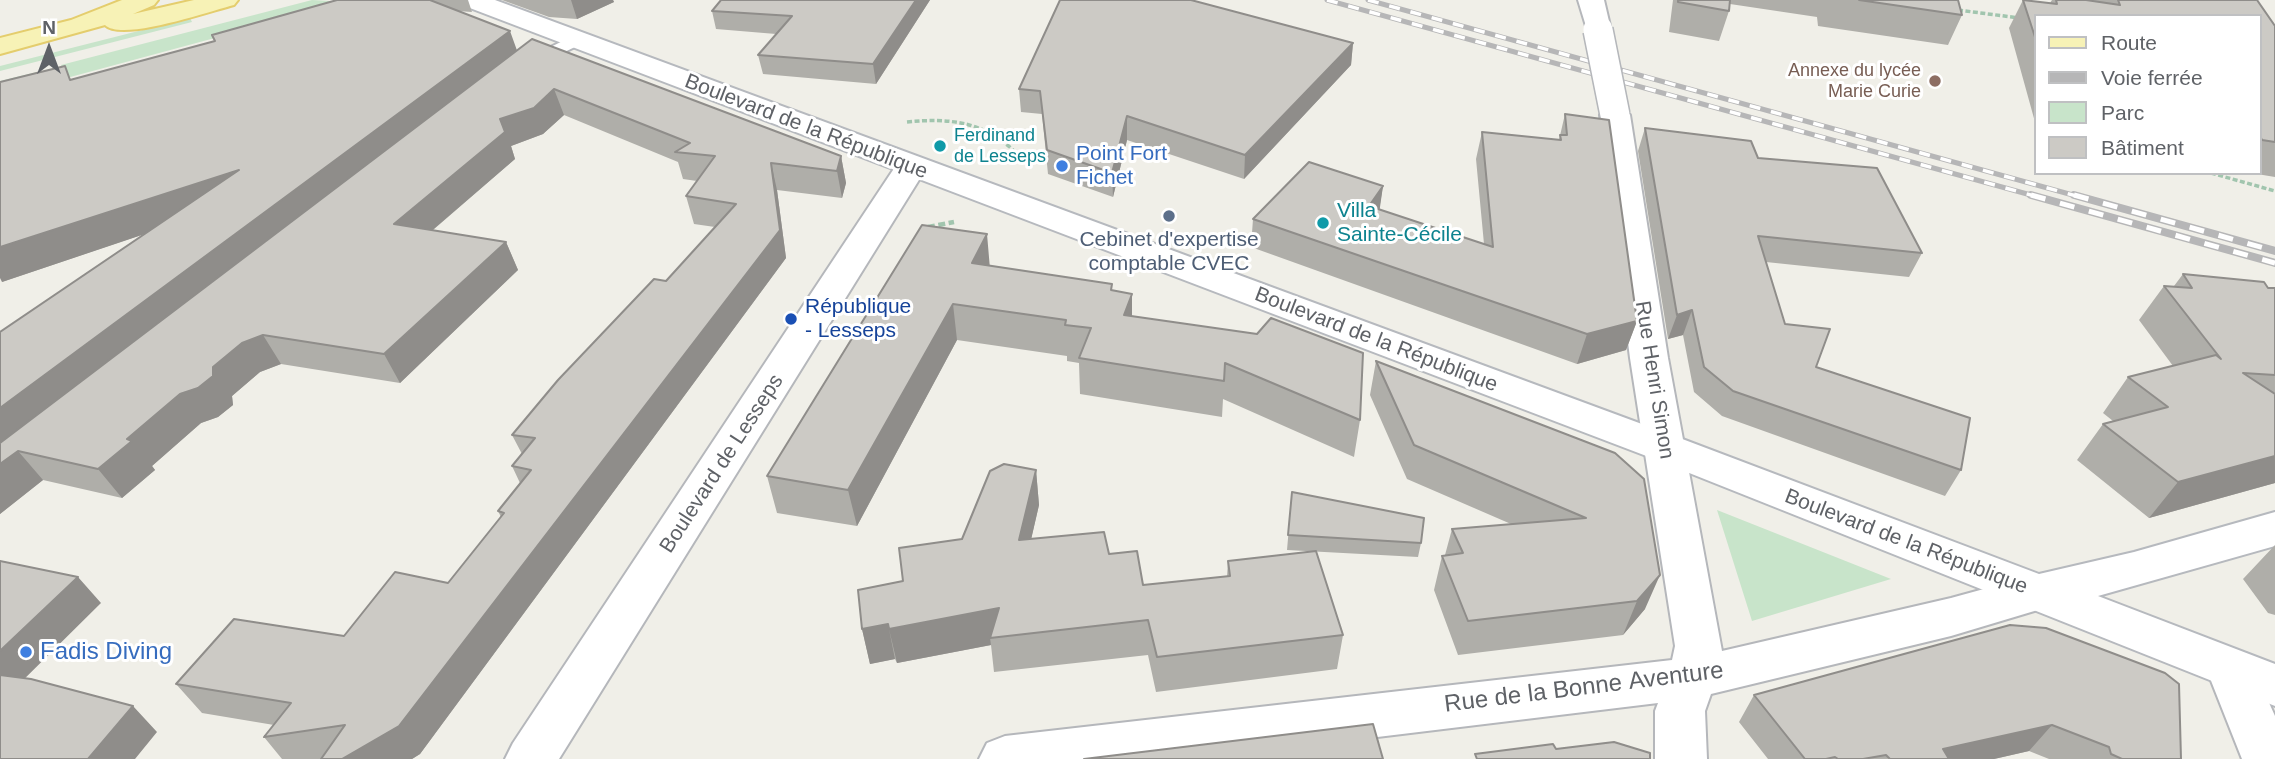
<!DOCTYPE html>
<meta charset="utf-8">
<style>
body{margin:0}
#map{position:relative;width:2275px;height:759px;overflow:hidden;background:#f0efe8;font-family:Helvetica,sans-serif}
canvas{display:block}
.legend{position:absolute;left:2034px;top:14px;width:228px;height:161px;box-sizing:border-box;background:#fff;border:2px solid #bfc0c2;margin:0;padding:9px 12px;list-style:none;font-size:21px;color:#5f6267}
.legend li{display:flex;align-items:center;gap:14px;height:35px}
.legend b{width:35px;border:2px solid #bfc0c2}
.north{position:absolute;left:14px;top:14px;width:70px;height:70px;-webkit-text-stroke:5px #fff;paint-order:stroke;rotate:0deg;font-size:19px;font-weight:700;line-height:28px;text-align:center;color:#5f6267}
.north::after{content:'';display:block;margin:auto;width:24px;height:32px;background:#5f6267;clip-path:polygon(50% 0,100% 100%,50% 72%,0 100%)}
</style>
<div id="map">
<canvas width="2275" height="759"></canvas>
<ul class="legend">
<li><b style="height:9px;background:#f7f2b6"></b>Route</li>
<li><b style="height:9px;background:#b6b6b7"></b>Voie ferrée</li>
<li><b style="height:19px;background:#c8e4ca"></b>Parc</li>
<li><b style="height:19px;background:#cccac5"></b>Bâtiment</li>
</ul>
<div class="north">N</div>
</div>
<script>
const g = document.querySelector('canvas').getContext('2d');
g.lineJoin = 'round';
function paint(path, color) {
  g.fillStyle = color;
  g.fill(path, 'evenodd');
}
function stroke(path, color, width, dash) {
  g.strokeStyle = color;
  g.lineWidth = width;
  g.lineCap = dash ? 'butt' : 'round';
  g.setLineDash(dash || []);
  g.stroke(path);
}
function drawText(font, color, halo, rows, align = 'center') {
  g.font = font + ' Helvetica,sans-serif';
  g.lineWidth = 6;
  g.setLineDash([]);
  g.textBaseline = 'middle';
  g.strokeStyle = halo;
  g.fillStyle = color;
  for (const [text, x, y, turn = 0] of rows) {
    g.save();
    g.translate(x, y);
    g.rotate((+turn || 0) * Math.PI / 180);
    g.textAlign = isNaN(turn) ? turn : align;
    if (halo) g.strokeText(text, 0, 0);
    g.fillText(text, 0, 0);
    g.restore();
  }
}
const green = new Path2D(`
 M312,0L348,2L0,96V81L37,72L39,77L63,70L61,65Z
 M190,18L192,22L0,71V66Z
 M1717,510L1891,579L1752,621Z`);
const pathFar1 = new Path2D(`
 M1958,10L2019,18
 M907,122C948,118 982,121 1013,150V162
 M2211,173L2275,191`);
const path = new Path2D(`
 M928,227L954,222`);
const lane = new Path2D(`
 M577,34L583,35L586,39L583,43L532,68L525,70L516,64Z`);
const street = new Path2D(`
 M1578,0H1604L1611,30L1607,36H1589Z
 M1615,106L1625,109L1630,115L1668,358L1722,651L1951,598L2035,575L2051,580L2058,593L2051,606L1951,636L1711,694L1705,711L1707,759H1655V711L1658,703L1196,759H979L987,743L1005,736L1672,660L1675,646L1630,358L1600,115L1605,109Z
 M911,158L922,160L927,167L559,759H505L513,743L895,167L900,160Z
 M2230,648L2247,654L2275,716V759H2242L2206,668L2213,654Z`);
const secondary = new Path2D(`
 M458,0H495L1677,437L2039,574L2134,552L2275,512V546L2098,596L2275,664V706L1649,457L462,5Z`);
const primary = new Path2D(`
 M122,0H158L154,5L133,14L194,0H238L234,5C210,11 122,42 105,25L0,54V38L71,20Z`);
const railFar1 = new Path2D(`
 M1327,0L2038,197
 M1368,0L2080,197`);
const rail = new Path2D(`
 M2031,195L2275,263
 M2074,195L2275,251`);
const streetBridge = new Path2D(`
 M1598,30L1615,115`);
const wall = new Path2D(`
 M337,0H468L472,12L457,11L517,51L841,156L846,183L842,198L777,190L786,258L420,754L412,759H282L264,737L274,725L202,713L176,684L344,636L448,583L501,517L498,511L520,483L512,466L522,454L512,435L666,281L715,227L694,224L686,196L697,181L683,179L678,162L564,115L543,134L511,146L515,159L433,230L506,242L518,270L400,383L281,364L260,372L232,396L233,405L218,417L201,423L152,466L155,470L122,498L43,480L0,514V332L144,234L2,282L73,79L215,41Z
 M502,0H613L614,2L577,19L549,17Z
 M721,0H930L876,84L763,74L758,55L776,34L716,29L712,11Z
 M1673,0H1958L1962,15L1948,45L1818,26L1817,17L1730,4L1729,11L1719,41L1669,32Z
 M2023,0L2050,3L2052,0H2257L2275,26V177L2251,173H2259V16H2035V122L2009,28Z
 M1353,43L1351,65L1244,179L1127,140L1113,197L1048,174L1042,114L1021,112L1019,89Z
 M1565,114L1637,321L1626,350L1577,364L1251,247L1253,219L1383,186L1379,210L1484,244L1476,159L1482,132L1559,140Z
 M1645,128L1758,158L1922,253L1909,277L1766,262L1785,324L1816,367L1961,470L1945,496L1722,416L1694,392L1683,335L1668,339L1638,151Z
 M990,266L1132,294V316L1360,420L1354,457L1223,399L1222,417L1080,394L1079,363L1067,361V356L957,340L857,526L777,513L767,476Z
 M2183,274L2268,288H2275V483L2149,518L2077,460L2103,424L2113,421L2103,413L2128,377L2173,366L2139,320L2164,286H2174Z
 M1376,361L1615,453L1645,609L1623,635L1458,655L1434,590L1442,556L1445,555L1452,529L1511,524L1407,479L1370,395Z
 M1036,470L1039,505L1031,539L1109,554L1143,585L1227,577L1228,561L1343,635L1337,669L1156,692L1148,655L994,672L991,645L897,663L895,659L870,664L862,629L903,581L962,539Z
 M1292,492L1421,543L1418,557L1287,550Z
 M2275,545V615L2268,613L2243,579Z
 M2165,673L2181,759H2049L2029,751L1994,759H1768L1739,722L1754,695Z`);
const shadedWall = new Path2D(`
 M571,0H613L614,2L577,19Z
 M916,0H930L876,84L873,64Z
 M510,31L519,56L0,458V408Z
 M1353,43L1351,65L1244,179L1245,155Z
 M554,89L564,115L543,134L511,146L515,159L407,252L394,224L500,119Z
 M1127,116V140L1113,197L1112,173Z
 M841,156L846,183L842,198L837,171Z
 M771,163L777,190L786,258L420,754L412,759H342Z
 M239,170L255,197L2,282L0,278V247Z
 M1383,186L1379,214L1369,206Z
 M987,234L990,269L972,263Z
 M506,242L518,270L400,383L384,354Z
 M1132,294V330L1124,315Z
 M953,304L957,340L857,526L848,490Z
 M1692,310L1683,335L1668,339L1677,315Z
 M1637,321L1626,350L1577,364L1587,334Z
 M263,335L281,364L260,372L232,396L233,405L218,417L201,423L152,466L155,470L122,498L98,469L127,439L242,343Z
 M18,451L43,480L0,514V464Z
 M2275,456V483L2149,518L2178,482Z
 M1036,470L1039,505L1023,575L1019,540Z
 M1660,575L1645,609L1623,635L1637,601Z
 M78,577L101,603L6,697L0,692V651Z
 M999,608L990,638L991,645L897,663L889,629Z
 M888,624L895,659L870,664L862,629Z
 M133,706L157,732L135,759H88Z
 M2052,725L2029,751L1994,759H1935L1943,749Z`);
const building = new Path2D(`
 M337,0H430L510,31L0,408V332L239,170L0,247V82L65,66L70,80L215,41L212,35Z
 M721,0H916L873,64L758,55L792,16L712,11Z
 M1060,0H1191L1353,43L1245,155L1127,116L1112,173L1047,150L1040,91L1019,89Z
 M1678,0H1730L1729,11L1678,2Z
 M1859,0H1958L1962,15Z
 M2023,0L2057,4L2056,0H2086L2120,5L2118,0H2257L2275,26V142L2262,140L2259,134V16H2035V37Z
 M532,39L841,156L837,171L771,163L780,230L399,726L342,759H321L345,725L264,737L291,703L176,684L234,619L344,636L395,572L448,583L504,513L498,511L531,470L512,466L535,438L512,435L558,380L654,279L666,281L736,204L686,196L715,156L675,152L690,143L554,89L534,108L500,119L505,132L394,224L506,242L384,354L263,335L242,343L213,367V376L198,388L180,394L127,439L132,441L98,469L18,451L0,464V443Z
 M1565,114L1609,120L1637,321L1587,334L1253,219L1309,162L1383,186L1369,206L1493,247L1482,132L1561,140L1560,135H1567Z
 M1645,128L1751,141L1758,158L1877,168L1922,253L1758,236L1785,324L1830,329L1816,367L1970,418L1961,470L1733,391L1704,367L1692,310L1677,315Z
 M922,225L987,234L972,263L1112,284L1111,290L1132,294L1124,315L1257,334L1271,318L1363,353L1360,420L1225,363L1224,381L1079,358L1091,328L1065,325L1066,320L953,304L848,490L767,476Z
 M2183,274L2264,282L2268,288H2275V375L2243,373L2275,394V456L2178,482L2103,424L2168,407L2128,377L2216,355L2221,359L2164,286L2192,288Z
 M1376,361L1615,453L1644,479L1660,575L1637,601L1468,621L1442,556L1463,553L1452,529L1586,518L1414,445Z
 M1004,464L1036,470L1019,540L1104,532L1109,554L1137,551L1143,585L1230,576L1228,561L1316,551L1343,635L1157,657L1148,620L990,638L999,608L889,629L888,624L862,629L858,590L903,581L899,548L962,539L990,471Z
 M1292,492L1424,518L1421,543L1288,535Z
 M0,561L78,577L0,651Z
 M2010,625L2046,628L2165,673L2179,684L2181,759H2122L2111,754L2109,747L2052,725L1943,749L1949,759H1890L1886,755L1863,759H1838L1835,757L1826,759H1805L1754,695Z
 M0,675L31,679L133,706L88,759H0Z
 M1373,724L1383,759H1084Z
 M1614,742L1650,753V759H1477L1475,754L1553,744L1556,749Z`);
const markers = [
 [1935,81,7,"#8d6e63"],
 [940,146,7,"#0f9aa8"],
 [1062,166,7,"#3f7fe0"],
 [1169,216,7,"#5c6f8a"],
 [1323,223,7,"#0f9aa8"],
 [791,319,7,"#1a4fb4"],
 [26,652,7,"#3f7fe0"]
];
const farEducationnames = [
 ["Annexe du lycée",1921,71],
 ["Marie Curie",1921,92]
];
const farCulturenames = [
 ["Ferdinand",954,136],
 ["de Lesseps",954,157]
];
const streetNames = [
 ["Boulevard de la République",806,127,21],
 ["Boulevard de la République",1376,340,21],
 ["Rue Henri Simon",1654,380,81],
 ["Boulevard de Lesseps",722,464,-57],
 ["Boulevard de la République",1906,542,21]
];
const shopNames = [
 ["Point Fort",1076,154],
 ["Fichet",1076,178]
];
const cultureNames = [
 ["Villa",1337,211],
 ["Sainte-Cécile",1337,235]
];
const serviceNames = [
 ["Cebinet d'expertise",1169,240],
 ["comptable CVEC",1169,264]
];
const transitNames = [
 ["République",805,307],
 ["- Lesseps",805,331]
];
const nearShopnames = [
 ["Fadis Diving",40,652]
];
const nearStreetnames = [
 ["Rue de la Bonne Aventure",1584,688,-7]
];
paint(green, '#c8e4ca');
stroke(lane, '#b5b7bb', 4);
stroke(street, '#b5b7bb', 4);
stroke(secondary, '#b6b9be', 4);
stroke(primary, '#e4cd6d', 4);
stroke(pathFar1, '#a1c5ae', 3.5, [5, 2.5]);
stroke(path, '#a1c5ae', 4.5, [7, 3.5]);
paint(lane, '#fff');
paint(street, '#fff');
paint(secondary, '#fff');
paint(primary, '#f7f2b6');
stroke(railFar1, '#b6b6b7', 5);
stroke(rail, '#b6b6b7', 8);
stroke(railFar1, '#fff', 3.5, [11]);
stroke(rail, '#fff', 5, [15]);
stroke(streetBridge, '#b5b7bb', 32, []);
stroke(streetBridge, '#fff', 29);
paint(wall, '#afaea9');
paint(shadedWall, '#8f8d8a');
paint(building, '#cccac5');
stroke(building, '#8f8d8a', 2);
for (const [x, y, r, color] of markers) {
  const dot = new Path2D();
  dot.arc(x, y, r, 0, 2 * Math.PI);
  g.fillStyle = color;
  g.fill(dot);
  stroke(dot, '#fff', 2.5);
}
drawText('18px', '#785e54', '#fff', farEducationnames, 'right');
drawText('18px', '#0d838f', '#fff', farCulturenames, 'left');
drawText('21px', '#5f6267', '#fff', streetNames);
drawText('21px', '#366cbe', '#fff', shopNames, 'left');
drawText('21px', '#0d838f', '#fff', cultureNames, 'left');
drawText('21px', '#4e5e75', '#fff', serviceNames);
drawText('21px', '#164399', '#fff', transitNames, 'left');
drawText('24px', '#366cbe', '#fff', nearShopnames, 'left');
drawText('24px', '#5f6267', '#fff', nearStreetnames);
</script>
